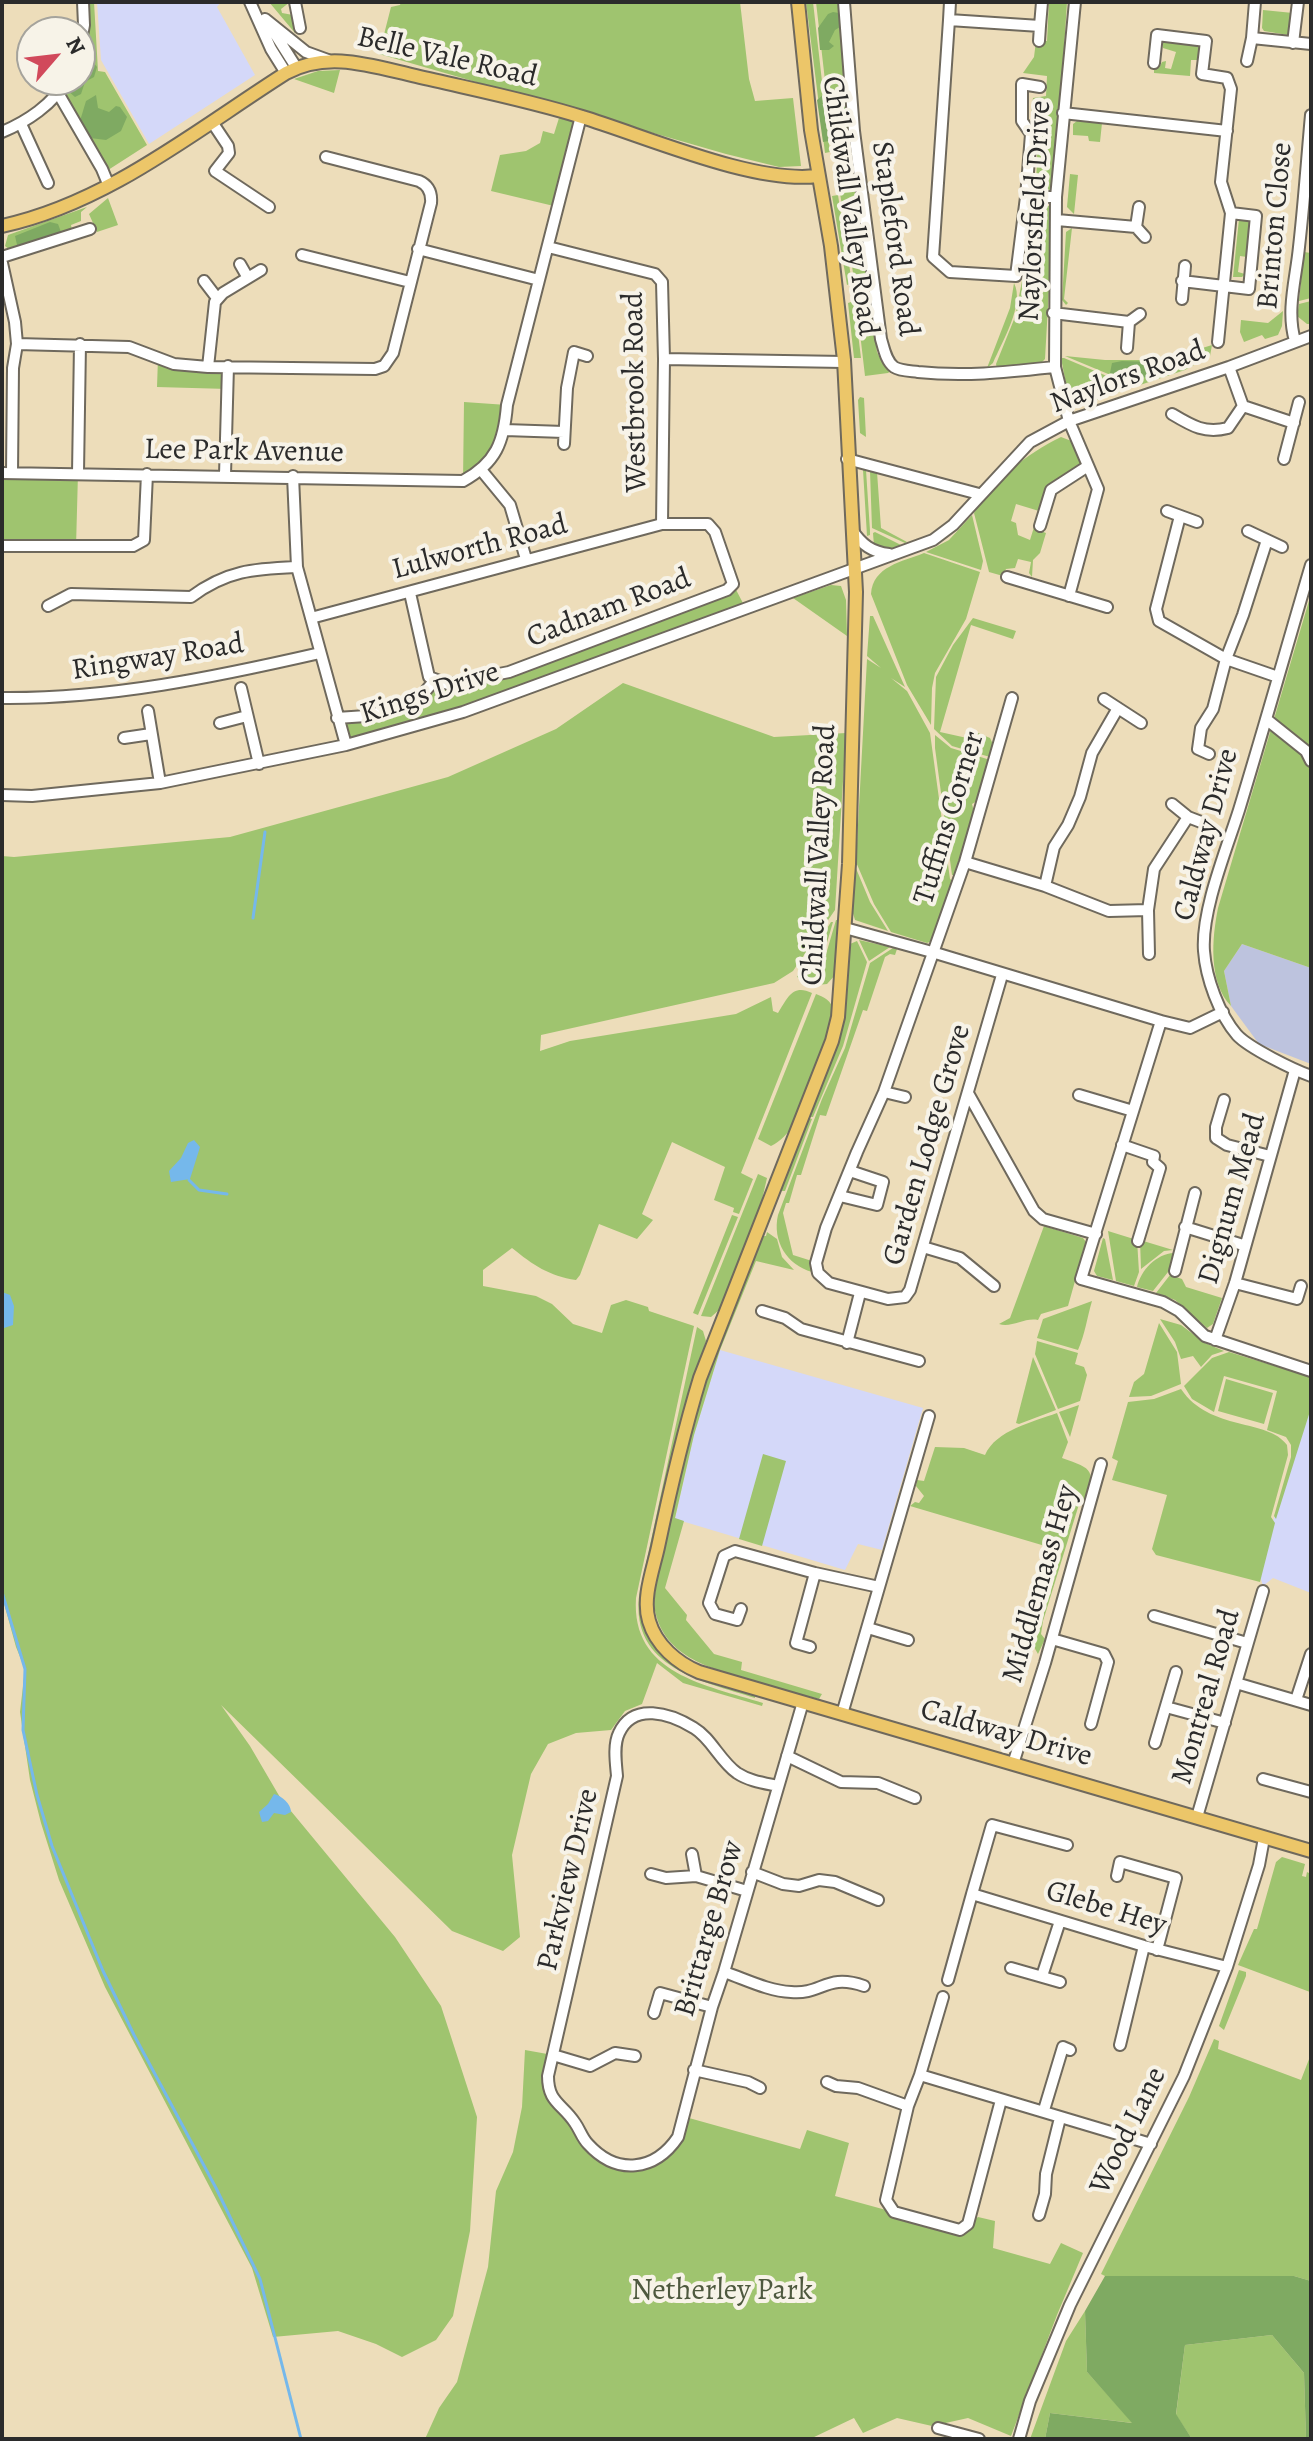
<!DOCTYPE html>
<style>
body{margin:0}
#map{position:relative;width:1313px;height:2441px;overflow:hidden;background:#edddba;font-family:Alegreya,serif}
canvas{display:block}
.frame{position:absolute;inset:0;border:4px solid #2b2b2b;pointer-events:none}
.north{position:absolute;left:16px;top:16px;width:80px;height:80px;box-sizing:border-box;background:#f7f3e8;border:2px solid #a5a39c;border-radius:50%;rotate:62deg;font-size:22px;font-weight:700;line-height:32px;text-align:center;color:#2b2b2b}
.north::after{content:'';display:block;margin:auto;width:28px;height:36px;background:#d1495b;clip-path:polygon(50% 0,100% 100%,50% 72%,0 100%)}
</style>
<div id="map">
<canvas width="1313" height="2441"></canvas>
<div class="frame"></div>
<div class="north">N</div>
</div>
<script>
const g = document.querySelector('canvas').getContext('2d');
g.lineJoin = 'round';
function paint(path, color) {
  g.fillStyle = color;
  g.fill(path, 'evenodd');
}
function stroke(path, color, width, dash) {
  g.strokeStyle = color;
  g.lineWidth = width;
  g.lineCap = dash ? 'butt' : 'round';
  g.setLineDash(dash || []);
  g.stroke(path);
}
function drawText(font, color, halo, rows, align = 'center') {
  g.font = font + ' Alegreya,serif';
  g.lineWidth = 8;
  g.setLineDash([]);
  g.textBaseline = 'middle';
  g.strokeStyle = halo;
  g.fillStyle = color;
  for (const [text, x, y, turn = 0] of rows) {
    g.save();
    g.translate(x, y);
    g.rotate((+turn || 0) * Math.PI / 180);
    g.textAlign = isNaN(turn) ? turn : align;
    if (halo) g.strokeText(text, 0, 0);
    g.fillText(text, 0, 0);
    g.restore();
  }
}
const built = new Path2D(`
 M97,2H221L217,7L255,75L149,144L101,60Z
 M720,1350L923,1408L882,1550L858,1544L845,1570L675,1519L694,1435Z
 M1311,1402V1593L1273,1578L1263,1586L1260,1576L1267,1540Z`);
const industrial = new Path2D(`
 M1242,944L1311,968V1064L1259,1044L1231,1006L1224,971Z`);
const green = new Path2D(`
 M88,2H94L98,71L105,72L147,145L105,172L63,95L71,80H80Z
 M269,2H290L281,9L282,13L293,15L297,32L295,33Z
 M401,2H740L749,79L755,101L793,98L801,166L779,167L726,154L379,54L391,7L400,5Z
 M806,2H813L830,152L825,153Z
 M816,2H838L849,118L857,171L840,166L834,159Z
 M1049,2H1067L1058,143H1055L1052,188L1048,191H1040L1036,188L1038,129L1031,116L1033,98L1046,96L1047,76L1023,73L1034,57L1036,41H1047Z
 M1263,10L1293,13L1288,35L1264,31L1262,28Z
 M1166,40L1201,44L1198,60H1191L1190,76L1154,73V66H1160L1162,62L1166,61L1165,68L1171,69L1176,52L1163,48V41Z
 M340,70L334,93L294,79L318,71Z
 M559,118L578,123L558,207L491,191L500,155L526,151L540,143L543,131L554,134Z
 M1077,121L1102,123L1100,142L1089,141L1088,136L1073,135V124Z
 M836,169L858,175C861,202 871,217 847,236Z
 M1070,174L1078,175L1074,214L1067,207Z
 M838,195L852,283L847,285L832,196Z
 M108,198L118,225L97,232L89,214Z
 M1038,205L1049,206L1053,217L1045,359L1040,364L998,373L996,364L1015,317L1022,281L1030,264L1034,209Z
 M87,207L81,212V221L71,225L72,230L11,251L5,246L8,235Z
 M1240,209L1250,211L1247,257L1240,256L1238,272L1245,274L1242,277H1233Z
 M864,226L870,284L855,286L848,240Z
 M1072,228L1064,299L1068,303L1066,305L1062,300L1066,232Z
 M1304,252L1311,253V298L1299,301Z
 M1014,283C1025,304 1002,342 993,363L987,368L1010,308Z
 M855,290L869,293L877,352L883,364L892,370L888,373L865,376Z
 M854,301L861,358H854L848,303Z
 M1311,301V324H1307L1297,316L1299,304Z
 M1283,311L1282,326L1278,335L1265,339L1262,335L1244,342L1240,332L1241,320L1268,323Z
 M1212,345L1210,356L1185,370L1137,386L1065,356L1105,360H1164Z
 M158,358L228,366V389L157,387Z
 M1061,358H1064L1133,387L1098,400H1080L1066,384Z
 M860,397L864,398L866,437L860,433L858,400Z
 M464,402L507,405C501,447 497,456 463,481Z
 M1061,437L1074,442L1081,464L1053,487L1038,530L1046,533L1040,553L1033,560L1032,577L1029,573L1031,562L1018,559L1015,568L1006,569L1003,576L989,572L974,513C994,480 1026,454 1061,437ZM1016,504L1039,511L1030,540L1018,535L1016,523L1011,521Z
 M863,470H866L870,531V535L867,536Z
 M870,471L877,472L881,528L907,542L905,543L872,528Z
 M2,473H78L76,547L2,546Z
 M972,515L983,561L981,570L926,552L949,540Z
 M875,532L903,546L890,550L874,546L873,533Z
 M924,553L980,572L966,619L935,673L932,688L931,725L907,685L871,594C873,566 902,562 924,553Z
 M733,584L745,607L438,719L346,745L337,718L406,706L429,677L471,681Z
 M831,585L841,586L846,600L847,636L793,598Z
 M1311,594V968L1242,944L1224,971L1231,1006C1208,982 1212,938 1218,908Z
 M870,616H873L905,687L891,678L907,691L930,733L950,879L953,881L935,940L927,943L891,932L874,904L856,862L867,659L881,668L867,656Z
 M973,618L1016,631L1013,639L971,625L940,732L976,740L978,733L990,738L993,744L990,757L952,746L934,729L936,677L953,645Z
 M623,683L774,737L846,733L835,910L793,971L774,983L541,1035L540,1051L570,1041L736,1014L771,997L773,1011L778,1013C788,997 793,984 812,993L741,1173L753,1179L739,1214L733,1212L734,1208L714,1200L725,1167L672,1142L642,1214L653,1220L637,1239L599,1224L580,1275L576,1280C549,1276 533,1265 512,1248L483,1270V1286L536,1296L552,1304L573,1324L602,1333L611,1305L626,1300L648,1307L649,1311L694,1326L636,1598C631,1674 706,1685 763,1703L762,1706L683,1683L657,1663L642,1704L625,1711L611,1730L576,1733L548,1744L531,1774L512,1855L520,1937L503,1951L452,1931L221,1705L250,1746L281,1799L395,1937L441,2006L477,2117L470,2231L453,2316L436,2340L402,2357L376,2344L338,2331L273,2337L252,2268L105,1987L59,1880L41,1823L30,1780L20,1712L25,1669L16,1647L2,1596V856L14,857L230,837L448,777L556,729Z
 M935,735L951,748L987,759L988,762L977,801L972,804L974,812L955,875H952L935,748Z
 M855,866L870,902L888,931L855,920L852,910Z
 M836,920H841L836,974L827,984L817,985Z
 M831,922H833L815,984L797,977Z
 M859,940L890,947L869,961Z
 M857,941L867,962L843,1046L813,1117H808L842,1032L848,950L850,944Z
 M893,948L897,949L895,955L890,954L885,957L867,1011L863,1010L826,1116L820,1115L801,1175H797L789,1203H786L783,1213L793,1255L812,1261V1272C787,1265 772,1241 778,1215L822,1099L845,1048L870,963Z
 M816,994C824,997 832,1001 833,1010C835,1029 803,1105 793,1125C789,1132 780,1142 771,1146L758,1139Z
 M808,1118L812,1119L785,1191H781Z
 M758,1174L767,1178L761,1204L719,1310L711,1317L701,1316Z
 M732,1215L738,1217L698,1315L693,1313Z
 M1044,1226L1083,1238L1086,1242L1068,1306L1041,1314L1038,1320C1025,1317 1012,1328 999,1324L1010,1318Z
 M1108,1231L1137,1240L1139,1272L1134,1286L1116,1281Z
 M767,1232L777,1239L782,1257L794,1270L756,1261L720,1350L694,1435L675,1518L684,1521L665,1588L687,1615L686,1620L714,1654L742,1662L741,1670L822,1694L819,1699C796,1693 774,1687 752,1680C708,1668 661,1656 654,1605C656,1574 664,1544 670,1515C692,1414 723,1331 761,1236H766Z
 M1103,1238L1105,1239L1113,1280L1097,1276L1094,1271Z
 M1140,1240L1173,1250L1164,1251L1141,1269Z
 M1174,1253L1168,1272L1153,1291L1137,1287C1141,1270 1156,1254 1174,1253Z
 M1170,1275L1182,1279L1186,1287L1222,1298L1213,1324L1207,1328L1175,1300L1156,1293Z
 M1092,1301C1087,1318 1085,1334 1078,1350L1037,1338L1043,1319Z
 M1160,1319L1181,1325L1205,1343L1224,1351L1212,1355L1201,1367L1193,1356L1181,1359L1175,1342Z
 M1159,1323L1177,1352L1181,1384L1151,1396L1129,1397L1134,1382L1144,1374Z
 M697,1327L703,1331L706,1341L676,1438L642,1597C635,1667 704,1677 755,1693V1698C702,1681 631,1668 639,1596Z
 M1037,1341L1078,1353L1075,1364L1084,1367L1087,1375L1080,1401L1058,1409L1035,1354Z
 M1229,1352L1311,1377V1408L1276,1519L1274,1516L1291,1457V1445L1286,1437L1267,1430L1277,1391L1224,1376L1214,1412L1192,1399L1184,1386L1212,1358Z
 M1033,1357L1056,1410L1019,1424L1016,1423Z
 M1226,1379L1273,1393L1264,1424L1218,1411Z
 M1181,1389C1210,1432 1268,1418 1287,1445L1288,1455L1271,1517L1275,1523L1260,1582L1156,1555L1152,1549L1167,1495L1112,1480L1118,1461L1112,1458L1128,1402L1154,1399Z
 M1079,1405L1070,1437L1059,1412Z
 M1057,1413L1068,1442L1062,1458C1094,1469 1095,1470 1086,1503L1080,1501L1043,1621L1041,1634L1045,1639L1038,1654L1034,1647L1062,1551L910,1506L915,1502L919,1503L924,1496L916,1486L917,1480L924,1481L935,1447L964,1448L985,1455C996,1430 1033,1422 1057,1413Z
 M763,1454L786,1461L762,1546L739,1539Z
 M1282,1857L1305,1864L1302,1876L1306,1877L1307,1872L1311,1874L1310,1992L1238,1965L1254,1929H1257L1276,1862Z
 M1239,1970L1246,1972V1976L1224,2030L1219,2026Z
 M1214,2039L1219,2041L1218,2049L1301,2080L1311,2054V2281L1294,2276H1105L1101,2274L1189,2097Z
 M525,2050L553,2055L548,2090L585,2142L628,2165L668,2151L689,2118L800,2149L807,2130L849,2143L835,2196L959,2230L978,2217L995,2221L993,2248L1050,2264L1061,2243L1083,2253L1057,2315L1011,2436L968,2418L932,2426L897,2418L863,2433L854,2418L810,2439H425L439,2408L457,2382L488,2267L496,2191L513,2152L522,2107Z
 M1085,2311L1087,2372L1133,2423L1050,2413L1045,2439H1030L1066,2341Z
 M1272,2335L1304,2373L1306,2439H1192L1176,2415L1185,2345Z`);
const forest = new Path2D(`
 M833,12L839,13L840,27L835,30L829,42L834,46L829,50H820L818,28L828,14Z
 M93,62L97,67L94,77L85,82L81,94L75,97L68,91L72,80H80V70Z
 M96,95L98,108L109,112L116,106L120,107L127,117L121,131L106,140L90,138L80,121L86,101Z
 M823,95L829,141L823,142L817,100Z
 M825,95L847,100L851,133L843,161L838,164L834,159Z
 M50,222L58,224L61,232L56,237L18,249L15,236Z
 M1122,361L1154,362L1159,365V375L1127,380L1110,373L1112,363Z
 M1105,2276H1294L1311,2281V2439H1306L1304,2373L1272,2335L1185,2345L1176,2414L1192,2439H1045L1050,2413L1132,2423L1087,2372L1085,2311Z`);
const water = new Path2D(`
 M194,1140L200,1147L190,1179L171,1182L169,1171L181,1158L188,1143Z
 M2,1292L10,1295L14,1306L13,1325L4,1328Z
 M274,1794C282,1796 291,1804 291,1812L285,1815L274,1813L268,1821L262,1822L259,1812L268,1804Z`);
const stream = new Path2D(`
 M253,918L265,832
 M189,1180L199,1190L227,1194
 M2,1592L25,1669L23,1730L37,1795L52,1846L103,1971L134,2035L216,2188L260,2279L301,2439`);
const minor = new Path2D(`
 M250,2L271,49L286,73
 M295,2L300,28
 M844,2L854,131L881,339C884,349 886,361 894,367C900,371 911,371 918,372C965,377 1008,372 1055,367
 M1042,2L1040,26L949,20L933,257L950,272L1016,276L1026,197H1056
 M265,19L306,52L328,60
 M949,20L950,2
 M270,26L296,67
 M1252,38L1311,44
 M1039,41L1040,26
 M1293,43L1298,2
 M80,47L84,25L83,2
 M1247,61L1252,38L1255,2
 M1154,63L1157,35L1206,41L1202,74L1227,78L1231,89L1221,182L1231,213L1218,342
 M58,93L102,169L109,186
 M1063,113L1227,131
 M212,122L228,146L229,153L215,171L269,207
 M21,124L48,183
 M2,132C26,122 54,104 66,80
 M1026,197L1031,134L1022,121V84L1040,87
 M1139,207L1136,227L1145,237
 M1057,220L1136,227
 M548,247L655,274L662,282L664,359L662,524
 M418,249L539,280
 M302,255L410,282
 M2,257L90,229
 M2,263L15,322L17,344L13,368L12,473
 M240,264L248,278
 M204,281L217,298
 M1182,281L1249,289L1256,216L1231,213
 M1182,299L1185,266
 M1053,313L1129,322
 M1295,341C1286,310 1296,279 1299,247C1304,203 1307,159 1311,115
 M17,344L129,347L174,364L208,367L375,369L384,366L393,353L431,203C432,192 428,185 419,181L326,157
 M1127,348L1129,322L1140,314
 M664,359L844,362
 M208,367L215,302L223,293L261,270
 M1243,406L1294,423
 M1172,414C1192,426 1205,434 1228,428L1243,406L1229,367
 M505,430L564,432
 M564,444L567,388L574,352L587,356
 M847,459L979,494
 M1284,459L1299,402
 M482,471L510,505L526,559
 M2,473L463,481C496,463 504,442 507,405L581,116
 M78,473L80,344
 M225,475L228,366
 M293,476L297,567L346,745
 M1167,511L1197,522
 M1180,516L1156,609L1159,621L1226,659L1278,677
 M1040,526L1051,490L1088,466
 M852,530C862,545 872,552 889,554
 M1248,531L1282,547
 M2,546H133L144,540L147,474
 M1311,565C1287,646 1264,728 1239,810C1227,848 1201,911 1204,951C1206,978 1219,1014 1237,1035C1249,1048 1294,1070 1311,1076
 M1007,577L1107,607
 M1069,596L1098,489L1069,421L1055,367L1056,197L1075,2
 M48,606L71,594L191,597C227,570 254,569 297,567
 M311,618L662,524H708L715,532L733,584L727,590L509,672L448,684L429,677L410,593
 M241,688L259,764
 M2,698C110,699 215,677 320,653
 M1104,699L1141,723
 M148,711L160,783
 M337,718L366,716L416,702L435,680
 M1266,719L1306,751L1311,761
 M220,723L247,716
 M124,738L151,734
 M1209,754L1198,749L1201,728L1213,709L1226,659L1243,615L1267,540
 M2,795L32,796L160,783L346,745L463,712L933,540L953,525L1030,442L1069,421L1229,367L1311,336
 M1172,804L1188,817L1201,822
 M965,862L1045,886L1109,911L1148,910
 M1045,886L1054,847L1068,825L1080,797L1092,753L1118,708
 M845,928L932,952L1161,1021L1190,1028L1223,1012
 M1149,954L1148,910L1154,869L1188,817
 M1002,975L910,1290L905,1297L888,1299L829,1283L818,1273L816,1263L826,1228L857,1152L884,1092L965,862L1012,698
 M1161,1021L1081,1279L1163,1302L1179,1311L1205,1336L1311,1371
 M884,1092L905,1097
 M969,1095L1034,1211L1043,1219L1096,1234
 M1079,1095L1133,1111
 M1224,1100L1216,1127V1138L1227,1145L1270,1156
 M1122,1145L1154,1156L1153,1162L1160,1168L1138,1241
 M840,1196L877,1205L883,1182L850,1171
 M1185,1227L1243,1245
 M923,1247L960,1258L994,1286
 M1175,1271L1195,1193
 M1235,1283L1297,1299L1301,1286
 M762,1311L785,1318L801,1329L919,1361
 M1215,1340L1235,1283L1295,1070
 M847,1343L860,1293
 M741,1609L737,1620L715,1614L709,1603L724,1556L735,1551L815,1573L879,1587
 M1154,1616L1247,1643
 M868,1628L908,1640
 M1052,1639L1104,1654L1108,1662L1091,1724
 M810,1647L796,1643L815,1573
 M1236,1683L1311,1705
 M1296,1700L1311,1654
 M1166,1707L1225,1723
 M842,1714L929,1416
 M1155,1743L1176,1672
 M787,1756L841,1782L878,1783L915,1798
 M1013,1764L1045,1663L1101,1464
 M1263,1779L1311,1792
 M778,1786C764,1783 749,1781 737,1773C720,1761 711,1738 694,1728C670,1713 633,1702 619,1733C613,1745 616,1764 617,1776L548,2076C548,2103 562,2103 575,2123C580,2130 582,2138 588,2144C617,2176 655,2171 678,2137L712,2007L724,1972L803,1702
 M1197,1817L1263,1591
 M1067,1845L992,1825L972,1894L1144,1946L1227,1967
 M752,1872L783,1884L799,1886L819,1880L835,1882L878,1900
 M651,1874L666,1878L696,1876L692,1854
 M696,1876L747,1891
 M1117,1876L1120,1862L1176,1878L1157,1950
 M1011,1968L1060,1982
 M724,1972C745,1979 768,1991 791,1992C822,1995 826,1973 864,1986
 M1042,1976L1060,1921
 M948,1980L972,1894
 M943,1997L920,2075L1151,2144
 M654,2013L660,1993L712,2007
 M1120,2045L1144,1946
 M553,2055L590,2066L615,2053L635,2056
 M694,2070L748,2082L760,2088
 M920,2075L908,2106L886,2200L894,2212L960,2230L968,2224L1001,2100
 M827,2082L836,2086L858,2088L908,2106
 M1044,2110L1063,2047L1070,2050
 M1039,2215L1045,2194L1046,2174L1060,2118
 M938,2428L979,2439
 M1019,2439L1030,2401L1070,2305L1184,2076L1227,1967L1259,1865L1264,1838`);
const major = new Path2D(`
 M798,2L811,130L831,246L844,360L856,592L849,864L838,1017L832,1041L700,1378C683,1434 670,1490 658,1547C653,1570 642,1598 649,1621C656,1645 677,1663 699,1672L1311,1851
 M2,226C108,203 196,130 286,73C328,50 372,66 416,76C471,89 528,100 582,117C645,136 754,184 817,176`);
const streetNames = [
 ["Belle Vale Road",447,58,13],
 ["Childwall Valley Road",849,206,82],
 ["Naylorsfield Drive",1036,211,-87],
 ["Brinton Close",1276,226,-85],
 ["Stapleford Road",894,239,82],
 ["Naylors Road",1128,378,-20],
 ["Westbrook Road",636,392,-91],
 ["Lee Park Avenue",244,452,1],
 ["Lulworth Road",480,548,-15],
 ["Cadnam Road",609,609,-21],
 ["Ringway Road",158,658,-9],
 ["Kings Drive",430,694,-18],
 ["Tuffins Corner",950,818,-73],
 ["Caldway Drive",1207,835,-75],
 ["Childwall Valley Road",820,855,-87],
 ["Garden Lodge Grove",928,1145,-74],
 ["Dignum Mead",1233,1199,-74],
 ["Middlemass Hey",1041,1584,-74],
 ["Montreal Road",1207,1697,-74],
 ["Caldway Drive",1006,1734,16],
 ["Parkview Drive",569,1880,-77],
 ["Glebe Hey",1106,1909,17],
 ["Brittarge Brow",710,1929,-74],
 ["Wood Lane",1129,2131,-64]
];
const parkNames = [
 ["Netherley Park",722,2292]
];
paint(built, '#d4d8f9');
paint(industrial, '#bdc3de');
paint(green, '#9fc46f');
paint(forest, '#7faa62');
paint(water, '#75b8eb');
stroke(stream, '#75b8eb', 3);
stroke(minor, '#6f695d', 14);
stroke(major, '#6f695d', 16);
stroke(minor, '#fff', 10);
stroke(major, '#ecc669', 12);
drawText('30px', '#2b2b2b', '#f7f3e8', streetNames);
drawText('30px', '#4e593f', '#f7f3e8', parkNames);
</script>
